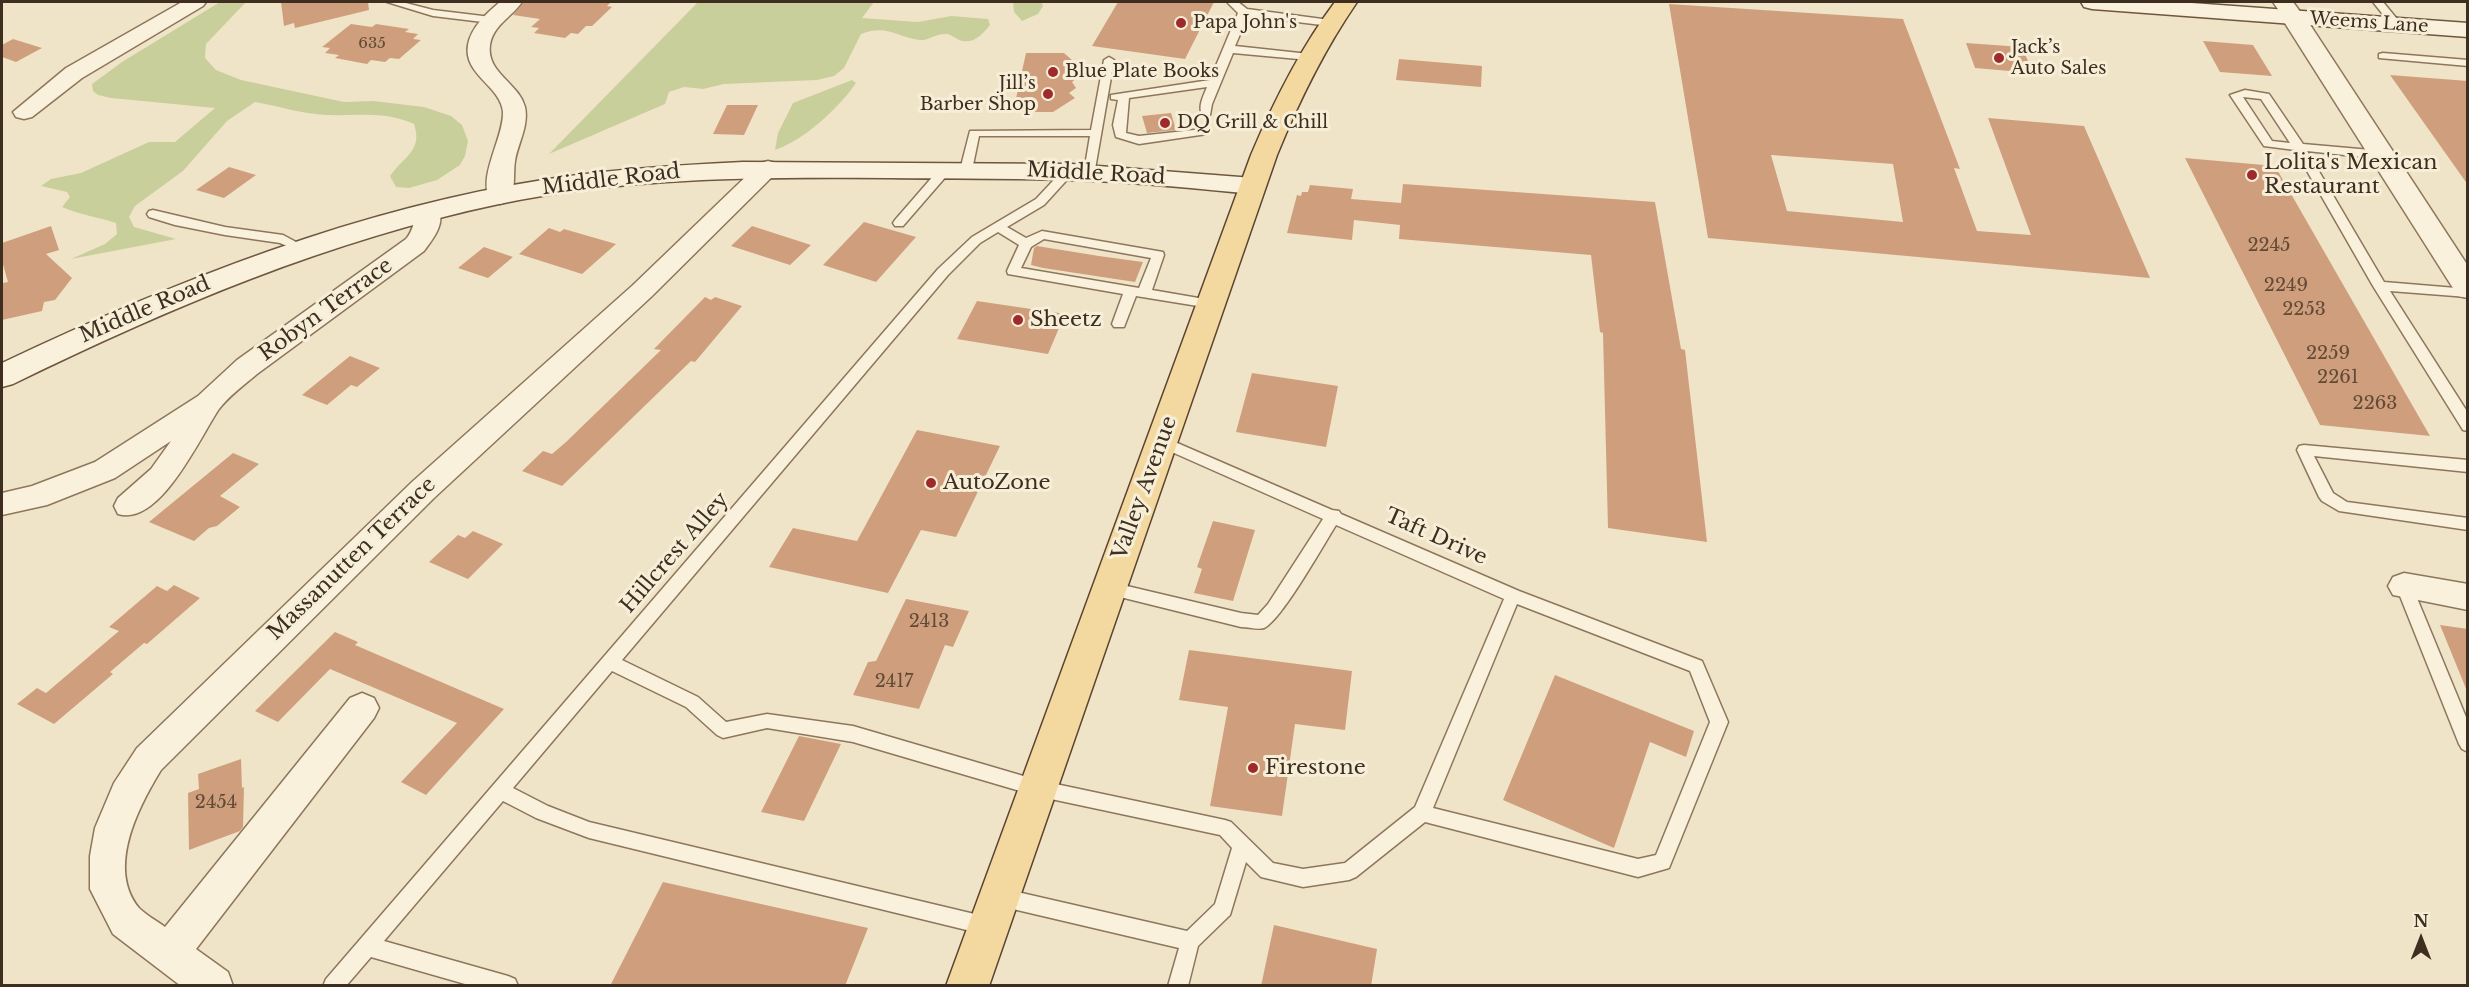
<!DOCTYPE html>
<meta charset="utf-8">
<style>
body{margin:0}
#map{position:relative;width:2469px;height:987px;overflow:hidden;background:#f0e4c8;font-family:"Libre Baskerville",serif}
canvas{display:block}
.frame{position:absolute;inset:0;border:3px solid #3d2e20;pointer-events:none}
.north{position:absolute;left:2391px;top:909px;width:60px;height:60px;-webkit-text-stroke:4px #f7eed8;paint-order:stroke;rotate:0deg;font-size:16px;font-weight:700;line-height:24px;text-align:center;color:#3d2e20}
.north::after{content:'';display:block;margin:auto;width:21px;height:27px;background:#3d2e20;clip-path:polygon(50% 0,100% 100%,50% 72%,0 100%)}
</style>
<div id="map">
<canvas width="2469" height="987"></canvas>
<div class="frame"></div>
<div class="north">N</div>
</div>
<script>
const g = document.querySelector('canvas').getContext('2d');
g.lineJoin = 'round';
function paint(path, color) {
  g.fillStyle = color;
  g.fill(path, 'evenodd');
}
function stroke(path, color, width, dash) {
  g.strokeStyle = color;
  g.lineWidth = width;
  g.lineCap = dash ? 'butt' : 'round';
  g.setLineDash(dash || []);
  g.stroke(path);
}
function drawText(font, color, halo, rows, align = 'center') {
  g.font = font + ' "Libre Baskerville",serif';
  g.lineWidth = 6;
  g.setLineDash([]);
  g.textBaseline = 'middle';
  g.strokeStyle = halo;
  g.fillStyle = color;
  for (const [text, x, y, turn = 0] of rows) {
    g.save();
    g.translate(x, y);
    g.rotate((+turn || 0) * Math.PI / 180);
    g.textAlign = isNaN(turn) ? turn : align;
    if (halo) g.strokeText(text, 0, 0);
    g.fillText(text, 0, 0);
    g.restore();
  }
}
const green = new Path2D(`
 M220,2H246L206,44L205,58L216,70L241,80L344,102L373,101L424,107L451,116L462,125L468,141L465,156L460,165L437,180L409,188L396,187L390,176C404,156 423,151 414,124C385,111 356,116 326,115C302,114 278,106 255,102L227,121L183,171L135,206L129,217L134,227L176,239L71,259L105,244L117,234L116,223C98,217 80,215 62,207L70,197L67,192L41,186L51,179L81,173L149,142H175L215,108L111,98L98,95L93,91L92,84L122,62Z
 M698,2H874L862,18L918,22L951,16L988,19L990,25C982,35 973,45 959,40C955,38 952,35 947,34C936,33 928,41 920,40C896,37 887,24 861,34L844,68L834,76L817,80L724,84L703,89L684,87L669,92L665,104L549,154Z
 M1013,2H1041L1043,6L1038,14L1022,21L1014,12Z
 M852,80L856,83C839,108 803,141 775,150L778,133L793,103Z`);
const building = new Path2D(`
 M281,2H368L369,10L295,28L294,23L284,26Z
 M524,2H611L607,6L612,7L592,26H586L578,34L571,33L565,38L534,33L539,28L531,27L540,19L513,15Z
 M1118,2H1214L1185,59L1092,46Z
 M1669,4L1903,19L1960,169L1954,168L1977,231L2031,235L1988,118L2084,126L2150,278L1708,238ZM1771,155L1893,164L1903,222L1787,211Z
 M351,24L372,27L376,24L409,29L405,32L418,34L413,39L421,40L399,59L390,58L385,62L371,60L367,64L335,58L339,55L325,53L330,48L322,47Z
 M13,39L42,48L16,62L2,57V45Z
 M2203,41L2253,45L2272,76L2220,72Z
 M1966,43L2022,47L2033,73L1975,68Z
 M1026,53H1064L1080,67L1073,71L1078,77L1072,82L1076,88L1069,93L1075,98L1053,112H1013Z
 M1399,59L1482,66L1481,87L1396,80Z
 M2390,75L2468,81V185Z
 M727,105H758L744,135L713,134Z
 M1171,113L1176,130L1147,133L1142,116Z
 M2185,158L2275,166L2430,436L2320,425Z
 M229,167L256,175L224,198L196,190Z
 M1403,184L1655,202L1681,349L1685,350L1707,542L1608,528L1603,333L1600,332L1591,255L1399,239L1400,225L1354,220L1352,240L1287,233L1297,195L1301,196L1302,192H1308L1310,185L1353,189L1351,199L1401,203Z
 M864,222L916,237L876,282L823,265Z
 M51,226L59,250L46,254L72,278L55,300L44,302L42,311L2,320V283L8,282L2,261V243Z
 M752,226L811,245L790,265L731,246Z
 M549,228L560,232L564,229L616,244L582,274L519,254Z
 M1037,246L1099,256L1143,262L1135,282L1043,268L1031,265L1034,248Z
 M484,247L513,257L488,278L458,268Z
 M705,297L711,300L715,297L742,306L695,362L691,361L562,486L522,471L543,451L552,454L566,442L661,350L654,349Z
 M977,301L1065,314L1048,354L957,339Z
 M350,356L380,368L357,387L351,385L327,405L302,395Z
 M1252,373L1338,386L1326,447L1236,432Z
 M917,430L1000,446L956,537L921,530L888,593L769,567L793,528L857,541Z
 M233,453L259,464L220,496L240,507L217,526L209,528L194,541L149,522Z
 M1213,521L1255,530L1233,601L1194,593L1202,569L1197,567Z
 M473,531L503,544L468,579L429,562L458,535L465,538Z
 M174,585L200,598L147,644L144,643L110,672L113,674L54,724L17,704L37,688L46,693L119,631L109,627L157,586L167,591Z
 M906,599L969,611L953,647L945,645L919,709L853,695L868,662L876,661Z
 M2440,625L2468,629V691H2467Z
 M335,632L358,642L355,645L504,709L426,795L401,782L457,723L330,669L278,722L255,711Z
 M1189,650L1352,671L1345,730L1295,724L1282,816L1210,806L1228,707L1179,700Z
 M1555,675L1694,731L1686,757L1650,742L1614,848L1503,800Z
 M799,736L841,744L804,821L761,812Z
 M241,759L242,788L244,787L243,827L240,831L189,850L188,793L199,789L198,774Z
 M663,882L868,928L845,986H610Z
 M1274,925L1377,949L1371,986H1261Z`);
const service = new Path2D(`
 M387,2H402L433,10L491,17L496,20L491,23L433,16Z
 M1227,2H1238L1247,9L1330,20L1335,23L1330,26L1248,16L1235,46L1309,54L1314,57L1309,60L1233,53L1212,104L1210,115H1202C1198,106 1203,97 1207,87L1129,98L1126,133L1139,136L1203,129L1207,130V134L1139,144L1116,137L1113,125L1118,100L1111,99V95L1210,80L1238,13Z
 M2373,2H2383L2402,25L2401,27H2393Z
 M2383,53L2468,60V66L2379,58V54Z
 M1109,57L1114,60L1094,175H1086L1084,172L1090,136H979L972,170L970,173H962L960,170L970,131L1091,130L1104,60Z
 M2245,90L2269,94L2303,144L2382,151L2388,155L2382,159L2307,151L2384,282L2468,289V297L2390,291L2468,413V431L2463,430L2373,286L2295,150L2264,146L2230,95ZM2243,97L2261,99L2290,143L2272,141Z
 M945,166L949,167V173L903,226H895L893,223L895,220L941,167Z
 M1069,167L1075,171L1044,205L1007,227L1026,238L1042,231L1163,252L1164,255L1152,290L1210,300L1215,301L1217,304L1215,307L1210,308L1136,296L1124,327H1114L1112,324L1123,294L1008,274L1007,271L1019,245L998,232L980,243L948,275L622,660L698,697L726,722L767,714L853,726L1037,780L1225,820L1231,822L1273,863L1303,869L1345,863L1415,807L1504,599L1336,525C1324,544 1281,621 1264,628C1258,630 1248,627 1241,627L1104,593L1102,588L1104,583L1110,582L1241,613L1258,615L1268,604L1323,519L1156,445L1154,441L1156,437L1161,436L1332,510L1339,511L1341,514L1519,591L1702,661L1728,722L1669,868L1638,877L1425,822L1356,877L1349,880L1303,887L1261,877L1246,862L1230,915L1198,946L1188,986H1168L1179,948L1000,906L993,903L991,897L993,891L1000,888L1187,931L1215,904L1232,848L1220,835L1037,796L853,742L767,728L723,738L717,735L686,707L612,671L513,788L548,806L589,822L987,917L994,919L997,926L994,933L987,935L589,838L536,818L503,801L384,941L508,976L515,979L518,986H472L371,957L346,986H323L326,979L938,269L972,237L1036,199L1065,168ZM1044,239L1151,258L1139,288L1021,268L1031,247ZM1517,604L1690,671L1710,722L1656,855L1638,859L1433,808Z
 M153,210L225,227L283,235L309,249L303,253L280,243L225,235L175,225L149,217L147,214L149,211Z
 M2304,445L2468,460V472L2314,456L2333,493L2347,502L2468,518V530L2339,511L2322,501L2319,497L2297,450L2299,446Z
 M2404,580L2410,581L2412,586L2468,722V752L2462,749L2459,744L2396,586L2398,581Z`);
const minor = new Path2D(`
 M182,2H206L203,6L82,78L32,117L24,119L16,117L13,112L66,68Z
 M500,2H522C512,17 493,25 490,45C486,73 519,83 525,107C529,126 518,143 515,161C513,174 516,191 509,201L500,204L491,201C476,178 504,138 503,112C501,86 463,75 468,45C471,27 487,13 500,2Z
 M2273,2H2293L2304,17L2300,21L2293,23L2286,21Z
 M768,161L776,163L780,168L776,173L651,297L434,498L161,770C139,806 106,868 139,908C146,915 157,921 165,927L350,698L362,693L374,698L379,708L374,718L196,949L228,972L233,986H181L113,934L90,889V856L95,828L114,783L137,748L412,482L633,285L760,163Z
 M428,205L437,207C447,222 433,239 424,251L257,374C244,385 229,396 219,409C200,437 160,527 118,514L114,506L118,498L151,469L171,441L115,478L47,505L2,515V493L32,486L95,462L198,396L237,360L406,239C415,229 413,218 419,207Z
 M2404,573L2468,584V610L2393,595L2388,586L2393,577Z`);
const tertiary = new Path2D(`
 M2293,10L2301,12L2305,17L2468,266V298L2458,296L2281,17L2285,12Z`);
const secondary = new Path2D(`
 M2081,2H2178L2468,23V37L2092,9L2084,7Z
 M743,162L1072,164L1253,178L1262,180L1266,186L1262,192L1253,194C1200,189 1147,183 1093,181C1025,178 957,179 888,178C758,177 627,177 499,204C329,240 168,308 13,384L2,387V363C175,281 358,208 549,179C614,169 678,165 743,162Z`);
const primary = new Path2D(`
 M1335,2H1357C1324,50 1299,101 1277,155L989,986H946L1251,155C1274,101 1300,49 1335,2Z`);
const markers = [
 [1181,23,6,"#9e2a2b"],
 [1999,58,6,"#9e2a2b"],
 [1053,72,6,"#9e2a2b"],
 [1048,94,6,"#9e2a2b"],
 [1165,123,6,"#9e2a2b"],
 [2252,175,6,"#9e2a2b"],
 [1018,320,6,"#9e2a2b"],
 [931,483,6,"#9e2a2b"],
 [1253,768,6,"#9e2a2b"]
];
const farNumbernames = [
 ["635",372,44]
];
const farPoinames = [
 ["Papa John's",1193,23],
 ["Jack’s",2011,48],
 ["Auto Sales",2011,69],
 ["Blue Plate Books",1065,72],
 ["Jill’s",1036,84,"right"],
 ["Barber Shop",1036,105,"right"],
 ["DQ Grill & Chill",1177,123]
];
const farStreetnames = [
 ["Weems Lane",2369,23,4]
];
const numberNames = [
 ["2245",2269,246],
 ["2249",2286,286],
 ["2253",2304,310],
 ["2259",2328,354],
 ["2261",2338,378],
 ["2263",2375,404],
 ["2413",929,622],
 ["2417",894,682],
 ["2454",216,803]
];
const poiNames = [
 ["Lolita's Mexican",2264,163],
 ["Restaurant",2264,187],
 ["Sheetz",1030,320],
 ["AutoZone",943,483],
 ["Firestone",1265,768]
];
const streetNames = [
 ["Middle Road",1096,174,3],
 ["Middle Road",611,180,-7],
 ["Middle Road",145,310,-23],
 ["Robyn Terrace",326,310,-36],
 ["Valley Avenue",1145,488,-70],
 ["Taft Drive",1436,537,24],
 ["Hillcrest Alley",675,553,-49],
 ["Massanutten Terrace",352,559,-44]
];
paint(green, '#c9cf9b');
paint(building, '#cf9f7d');
stroke(service, '#8d765c', 3);
stroke(minor, '#8d765c', 3);
stroke(tertiary, '#8d765c', 3);
stroke(secondary, '#6f573f', 3);
stroke(primary, '#5b4430', 3);
paint(service, '#faf1dc');
paint(minor, '#faf1dc');
paint(tertiary, '#faf1dc');
paint(secondary, '#faf1dc');
paint(primary, '#f3d9a0');
for (const [x, y, r, color] of markers) {
  const dot = new Path2D();
  dot.arc(x, y, r, 0, 2 * Math.PI);
  g.fillStyle = color;
  g.fill(dot);
  stroke(dot, '#f7eed8', 2);
}
drawText('15px', '#624a37', null, farNumbernames);
drawText('18px', '#3d2e20', '#f7eed8', farPoinames, 'left');
drawText('18px', '#3d2e20', '#f7eed8', farStreetnames);
drawText('18px', '#624a37', null, numberNames);
drawText('21px', '#3d2e20', '#f7eed8', poiNames, 'left');
drawText('21px', '#3d2e20', '#f7eed8', streetNames);
</script>
